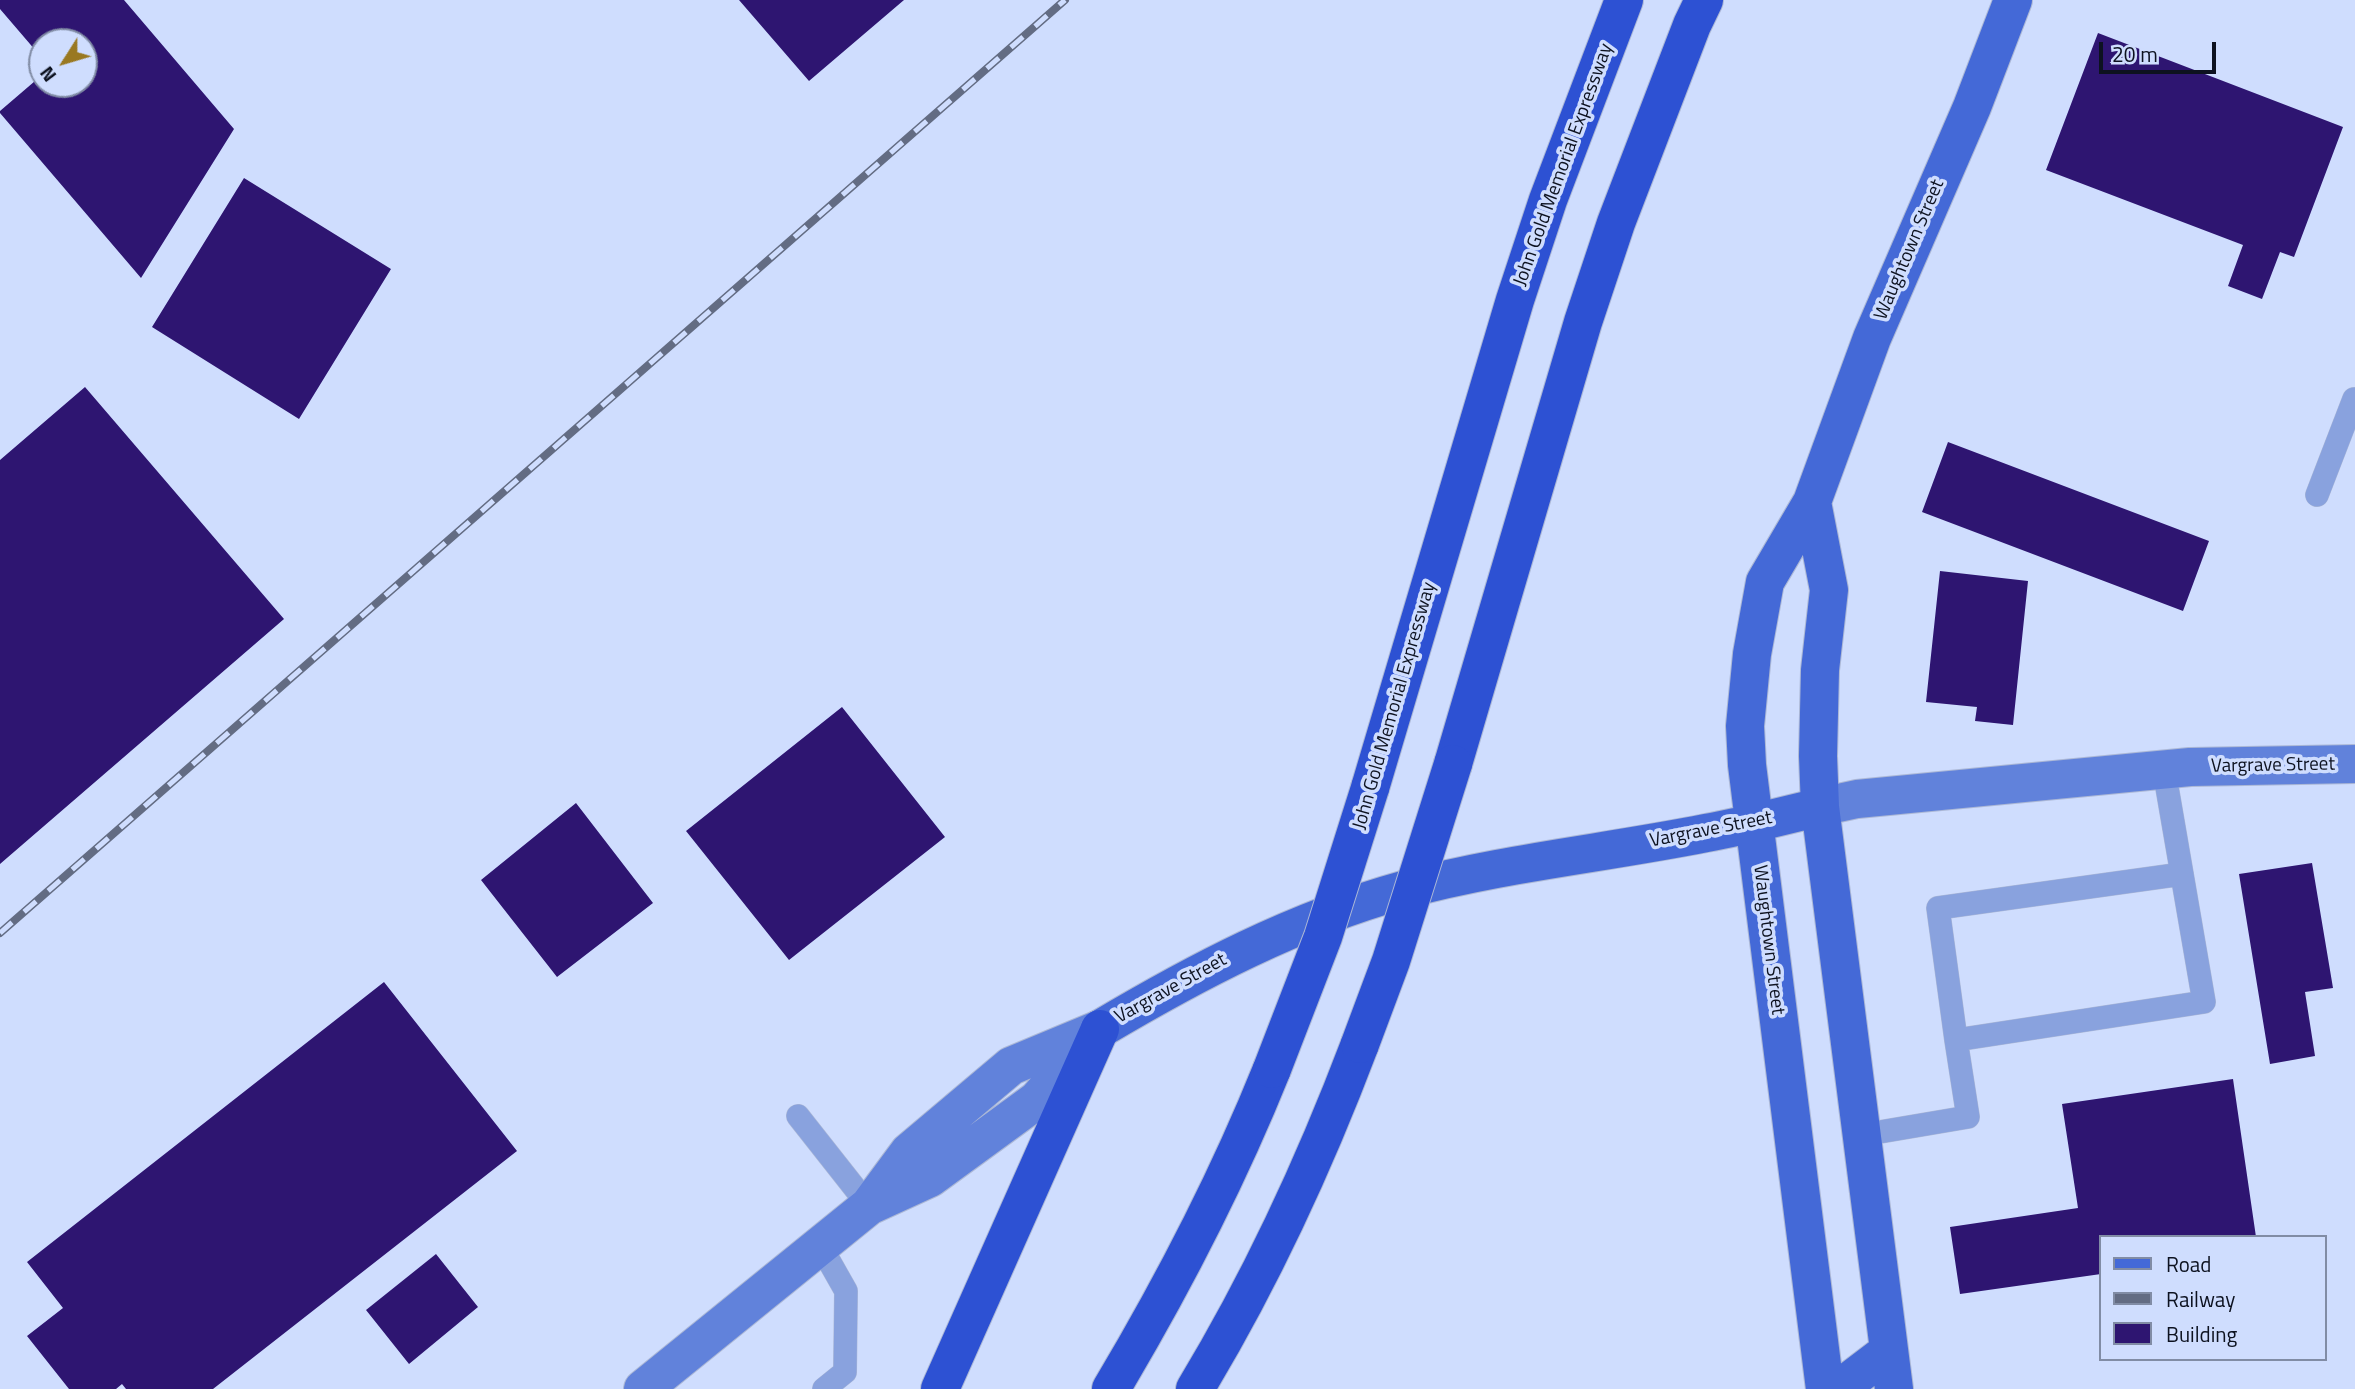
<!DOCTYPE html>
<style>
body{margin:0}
#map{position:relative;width:2355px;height:1389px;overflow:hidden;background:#cfddfe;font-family:"Titillium Web",sans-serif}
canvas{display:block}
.legend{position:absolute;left:2099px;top:1235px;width:228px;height:126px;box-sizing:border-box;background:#cfddfe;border:2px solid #818ca5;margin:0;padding:9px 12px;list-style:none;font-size:21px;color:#0d1220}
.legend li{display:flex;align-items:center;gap:14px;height:35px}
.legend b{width:35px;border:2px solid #818ca5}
.north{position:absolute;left:28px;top:28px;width:70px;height:70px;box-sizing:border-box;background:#cfddfe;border:2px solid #818ca5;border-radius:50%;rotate:233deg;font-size:19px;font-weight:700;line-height:28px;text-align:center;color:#0d1220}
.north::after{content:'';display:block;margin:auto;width:24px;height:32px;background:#997821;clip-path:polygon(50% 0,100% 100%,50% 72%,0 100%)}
.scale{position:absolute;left:2099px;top:42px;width:117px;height:32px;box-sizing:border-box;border:4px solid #0d1220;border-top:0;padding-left:9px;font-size:21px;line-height:24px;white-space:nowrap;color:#0d1220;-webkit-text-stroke:5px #cfddfe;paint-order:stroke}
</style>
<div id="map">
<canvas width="2355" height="1389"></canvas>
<ul class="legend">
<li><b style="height:9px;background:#4469d7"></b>Road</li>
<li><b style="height:9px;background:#636c83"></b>Railway</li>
<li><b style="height:19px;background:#2e1571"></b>Building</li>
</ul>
<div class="north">N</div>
<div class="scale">20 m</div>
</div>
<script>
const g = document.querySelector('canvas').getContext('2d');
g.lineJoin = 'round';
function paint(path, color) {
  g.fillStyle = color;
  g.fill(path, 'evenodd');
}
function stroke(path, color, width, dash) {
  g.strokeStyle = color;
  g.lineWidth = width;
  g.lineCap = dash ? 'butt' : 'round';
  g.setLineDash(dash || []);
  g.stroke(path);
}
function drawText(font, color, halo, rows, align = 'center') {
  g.font = font + ' "Titillium Web",sans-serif';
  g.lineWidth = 7;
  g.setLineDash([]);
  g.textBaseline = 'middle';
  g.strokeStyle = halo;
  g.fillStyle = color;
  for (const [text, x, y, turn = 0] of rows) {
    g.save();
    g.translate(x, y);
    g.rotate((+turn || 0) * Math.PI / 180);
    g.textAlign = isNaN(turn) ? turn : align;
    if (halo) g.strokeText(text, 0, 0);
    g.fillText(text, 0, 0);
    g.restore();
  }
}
const building = new Path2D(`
 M0,0H124L234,129L141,278L0,113V111L42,75V84H84V42H42V58L0,9Z
 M739,0H904L809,81Z
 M2098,33L2343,127L2294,257L2280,252L2262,299L2228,286L2243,245L2046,170Z
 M244,178L391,269L299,419L152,327Z
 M85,387L284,619L0,864V460Z
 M1948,442L2209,541L2183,611L1922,512Z
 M1940,571L2028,581L2013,725L1975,721L1977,707L1926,702Z
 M842,707L945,837L789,960L686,831Z
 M576,803L653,903L557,977L481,880Z
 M2312,863L2333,988L2305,992L2315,1056L2270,1064L2239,874Z
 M384,982L517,1151L213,1389H126L122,1384L116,1389H69L27,1336L63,1308L27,1262Z
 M2233,1079L2256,1237H2101V1274L1960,1294L1950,1227L2078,1208L2062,1104Z
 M436,1254L478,1307L409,1364L366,1310Z`);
const lane = new Path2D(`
 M2317,495L2354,399
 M1956,1040L1938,908L2182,874
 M798,1116L869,1206
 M1862,1135L1968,1117L1956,1040L2204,1002L2164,770
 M820,1245L846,1291L845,1372L824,1389`);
const secondary = new Path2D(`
 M1820,807L1857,799L2190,767L2355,764
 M871,1205L930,1178L1037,1100L1091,1039
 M643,1389L869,1206L909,1152L1011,1066L1100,1029`);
const primary = new Path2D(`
 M1812,502L1829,590L1820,670L1818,756L1820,807L1894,1389
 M1100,1029C1196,972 1295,920 1403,890C1502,863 1606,853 1706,833C1745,826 1782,816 1820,807
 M1825,1389L1747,765L1745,726L1752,654L1765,582L1812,502L1872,338L1972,107L2013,0
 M1839,1389L1889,1351`);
const highway = new Path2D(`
 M1453,764L1583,322L1616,223L1692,25L1704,0
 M1370,788L1515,300L1548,200L1624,0
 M940,1389L1100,1029
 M1111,1389C1173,1285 1227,1181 1272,1069
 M1195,1389C1261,1280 1315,1163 1360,1044`);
const rail = new Path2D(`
 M0,933L1065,0`);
const highwayBridge = new Path2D(`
 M1360,1044L1391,961L1453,764
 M1272,1069L1323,937L1370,788`);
const streetNames = [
 ["John Gold Memorial Expressway",1564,165,-70],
 ["Waughtown Street",1910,250,-67],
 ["John Gold Memorial Expressway",1395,706,-74],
 ["Vargrave Street",2273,766,-1],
 ["Vargrave Street",1711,830,-11],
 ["Waughtown Street",1768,940,83],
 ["Vargrave Street",1171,989,-29]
];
paint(building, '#2e1571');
stroke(lane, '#acb8d6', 24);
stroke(secondary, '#acb8d6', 40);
stroke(primary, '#acb8d6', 40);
stroke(highway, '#acb8d6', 40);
stroke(lane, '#89a2de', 23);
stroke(secondary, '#6182db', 38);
stroke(primary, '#4469d7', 38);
stroke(highway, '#2d51d3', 38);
stroke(rail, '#636c83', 8);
stroke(rail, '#cfddfe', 5, [16]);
stroke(highwayBridge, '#acb8d6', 40, []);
stroke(highwayBridge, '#2d51d3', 38);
drawText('19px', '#0d1220', '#cfddfe', streetNames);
</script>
